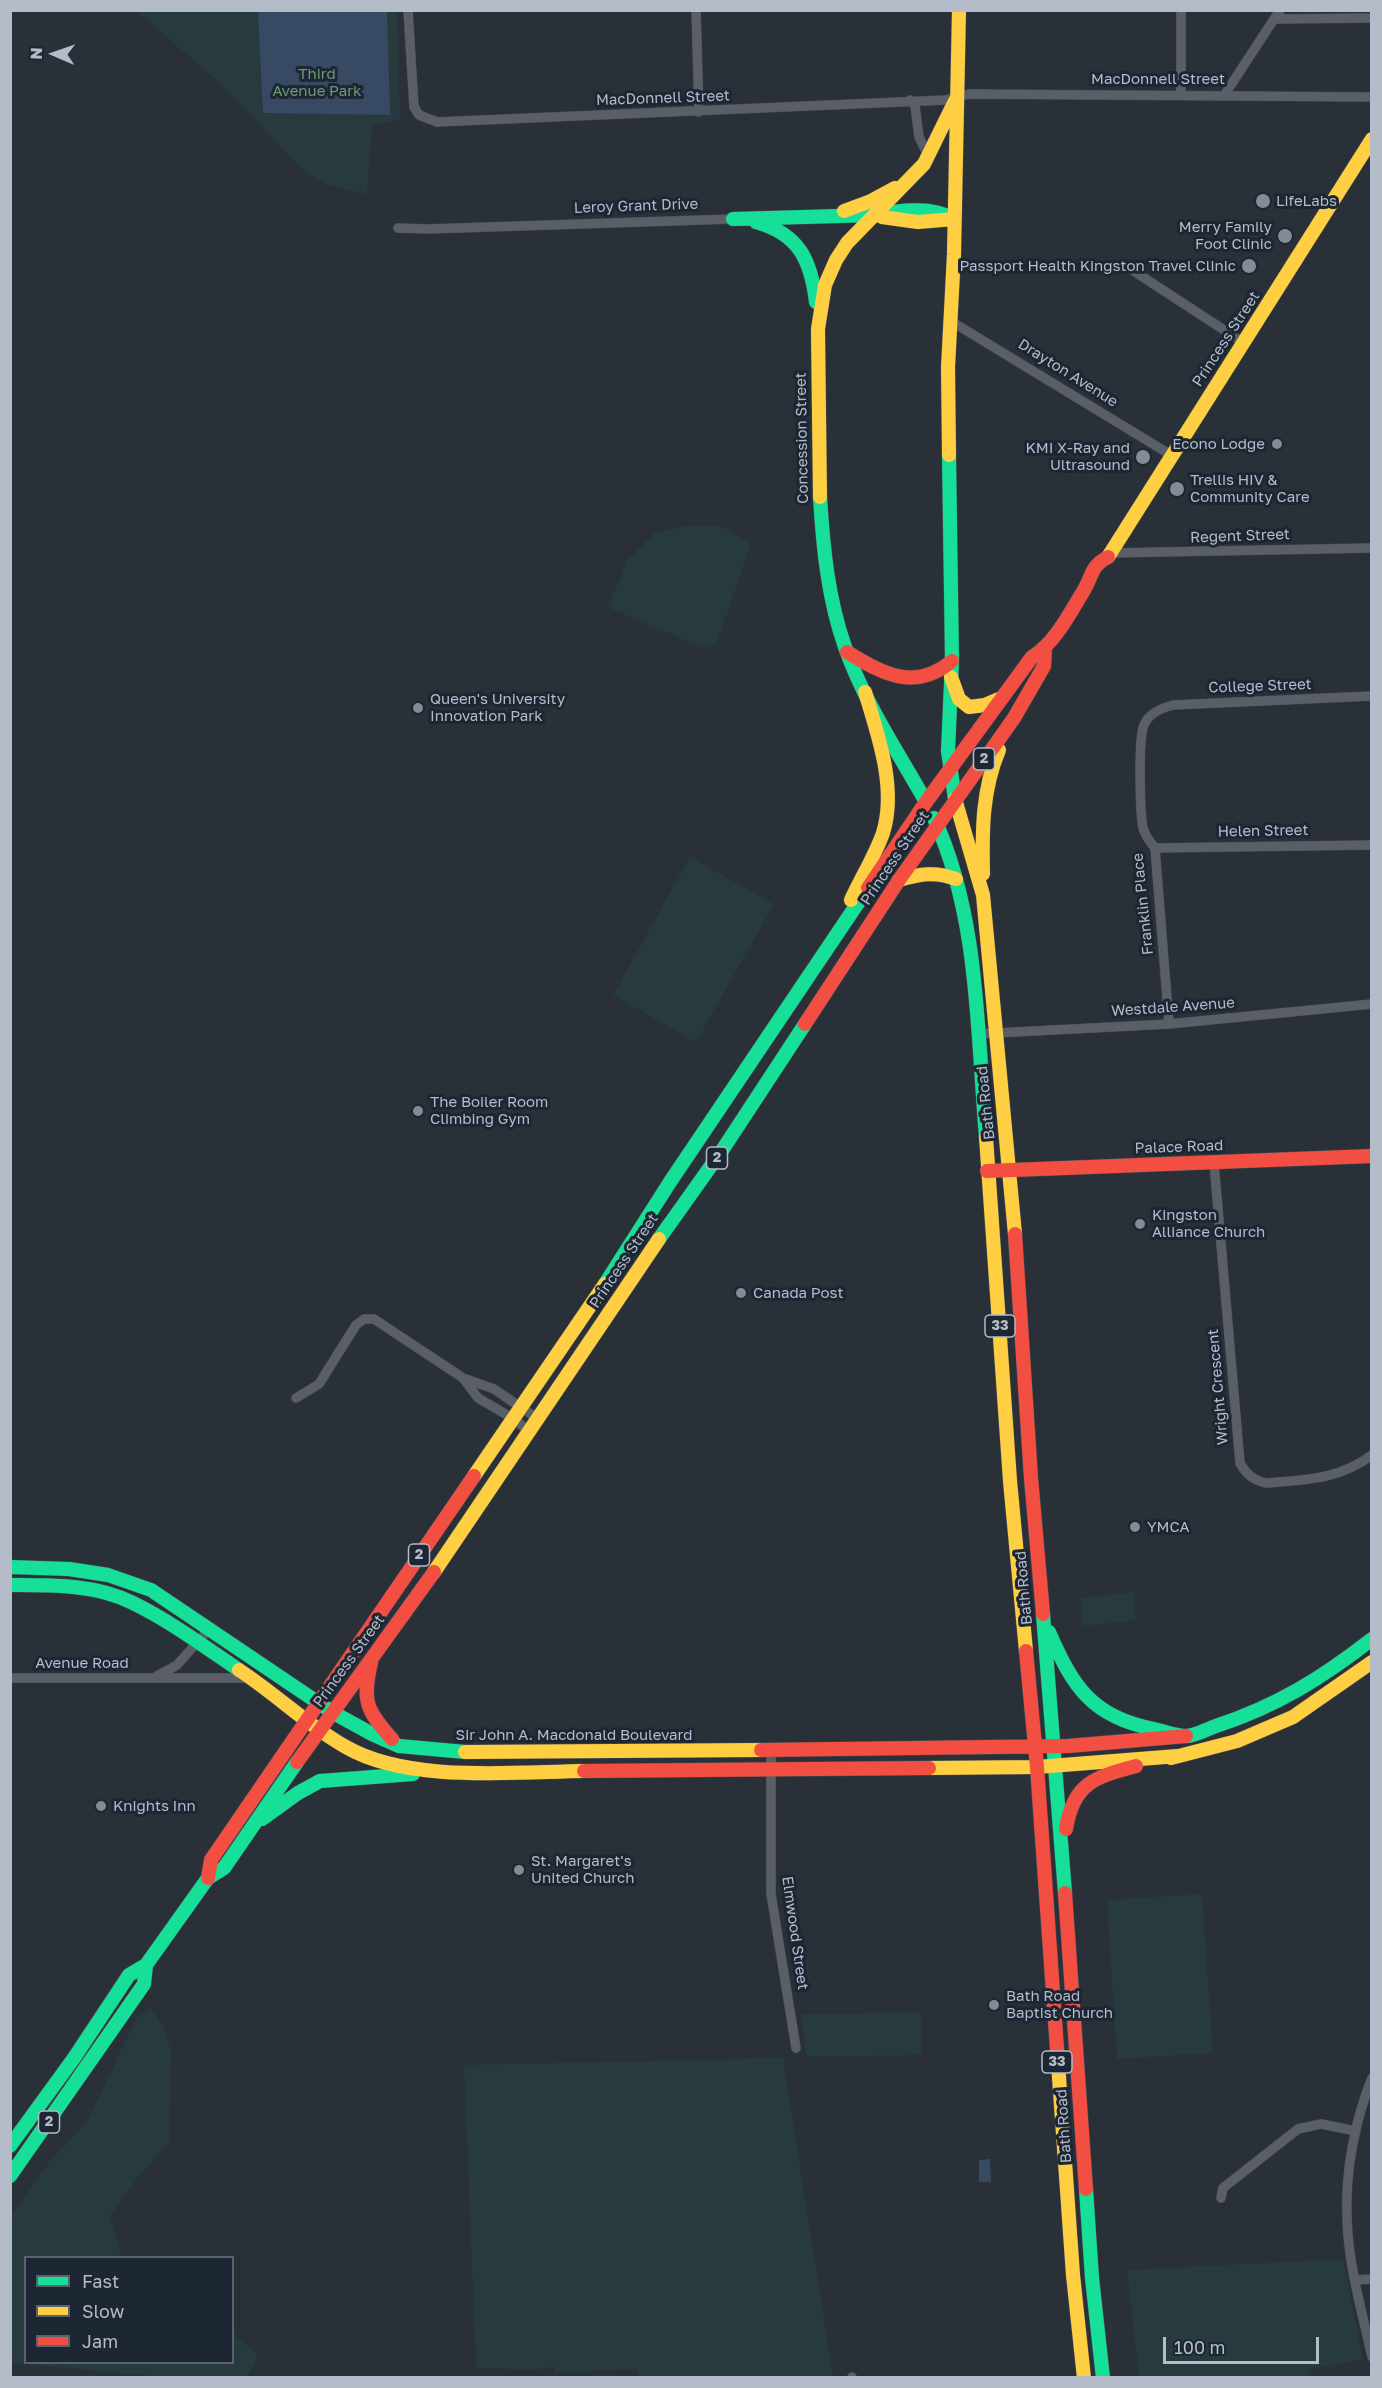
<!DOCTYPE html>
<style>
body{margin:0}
#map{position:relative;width:1382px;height:2388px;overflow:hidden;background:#2a3038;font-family:"Golos Text",sans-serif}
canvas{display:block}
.frame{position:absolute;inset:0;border:12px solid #b4bcc9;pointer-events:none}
.legend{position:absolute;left:24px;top:2256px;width:210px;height:108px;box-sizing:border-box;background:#1d2633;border:2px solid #59626f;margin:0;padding:8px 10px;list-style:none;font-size:18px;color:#b4bcc9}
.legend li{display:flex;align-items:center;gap:12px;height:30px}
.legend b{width:30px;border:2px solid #59626f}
.north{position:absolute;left:24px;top:24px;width:60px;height:60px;-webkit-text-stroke:4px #1d2633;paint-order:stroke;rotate:272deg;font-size:16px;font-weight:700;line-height:24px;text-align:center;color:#b4bcc9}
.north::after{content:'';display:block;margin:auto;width:21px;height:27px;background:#b4bcc9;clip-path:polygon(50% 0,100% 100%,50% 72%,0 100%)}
.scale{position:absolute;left:1163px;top:2337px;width:156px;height:27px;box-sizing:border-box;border:3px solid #b4bcc9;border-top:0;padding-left:8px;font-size:18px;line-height:21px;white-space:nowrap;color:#b4bcc9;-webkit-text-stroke:4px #1d2633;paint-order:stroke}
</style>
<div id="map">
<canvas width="1382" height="2388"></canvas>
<div class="frame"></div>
<ul class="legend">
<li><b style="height:8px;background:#16e098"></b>Fast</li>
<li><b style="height:8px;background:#ffcf43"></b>Slow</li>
<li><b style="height:8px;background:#f24e42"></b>Jam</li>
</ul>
<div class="north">N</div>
<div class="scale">100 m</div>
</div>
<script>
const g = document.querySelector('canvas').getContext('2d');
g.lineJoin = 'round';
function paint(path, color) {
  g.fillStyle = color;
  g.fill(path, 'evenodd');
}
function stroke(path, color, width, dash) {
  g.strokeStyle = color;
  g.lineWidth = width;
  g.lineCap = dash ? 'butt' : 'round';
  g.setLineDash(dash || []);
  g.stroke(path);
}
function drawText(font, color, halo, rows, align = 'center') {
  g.font = font + ' "Golos Text",sans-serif';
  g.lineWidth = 6;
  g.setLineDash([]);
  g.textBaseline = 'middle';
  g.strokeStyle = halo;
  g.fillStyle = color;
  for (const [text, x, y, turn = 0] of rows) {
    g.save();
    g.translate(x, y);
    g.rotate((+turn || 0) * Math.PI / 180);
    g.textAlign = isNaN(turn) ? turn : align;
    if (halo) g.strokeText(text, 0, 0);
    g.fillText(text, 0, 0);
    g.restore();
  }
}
const green = new Path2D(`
 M137,11H397L400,120L372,126L367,194L325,184L304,171L224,87Z
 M689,525L720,526L751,543L717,643L704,648L607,607L629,559L655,533Z
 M690,857L774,904L696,1042L613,995Z
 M1133,1592L1136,1620L1083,1626L1080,1598Z
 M1202,1894L1213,2053L1117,2059L1107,1900Z
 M151,2008L163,2027L171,2050L169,2142L136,2180L110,2216L120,2252L124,2257L26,2258V2362H232L233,2334L258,2355L247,2377H163L13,2363L11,2358V2216L50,2161L87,2122L137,2017Z
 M921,2012L922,2055L807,2057L801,2014Z
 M783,2058L833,2377L639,2378L637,2369L554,2373L555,2366L537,2370L476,2368L464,2065Z
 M1343,2259L1363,2359L1308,2370L1310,2377H1139L1127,2270Z`);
const water = new Path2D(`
 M258,11H387L390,115L263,113Z
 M990,2159L991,2182H979V2160Z`);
const street = new Path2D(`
 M408,10L414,107L419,115L437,122L946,100L969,94L1372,97
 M696,10L699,112
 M1275,19L1372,18
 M1181,94V10
 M1225,94L1280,10
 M910,100L915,106L919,137L929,157
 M398,228L427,229L733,219
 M1129,268L1244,343
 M949,320L1171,455
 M1110,553L1372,548
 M1155,848L1372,845
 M1169,1024L1155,848C1150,842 1145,836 1143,828C1140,813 1138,738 1144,725C1149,713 1161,708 1173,705L1372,696
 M977,1034L1169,1024L1372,1004
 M1214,1163L1240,1463C1246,1474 1253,1480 1266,1483C1306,1480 1338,1480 1372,1455
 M463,1378L478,1398L514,1419L530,1432
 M296,1398L319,1384L356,1325L364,1319H374L463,1378L494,1389L538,1419
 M157,1676L177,1665L209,1629
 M10,1678H249
 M771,1750V1894L796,2048
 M1372,2078C1355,2120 1345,2172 1347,2217C1348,2265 1362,2311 1372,2357
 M1221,2198L1223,2188L1298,2129L1321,2124L1356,2131
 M1355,2280L1372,2279
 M852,2377V2378`);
const fast = new Path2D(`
 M733,219L875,215C900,210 932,206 954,219
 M756,222C799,234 811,260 816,302
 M949,455L952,661L948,751L955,799
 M820,497C823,547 828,599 845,647C864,702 898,752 926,802
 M934,818C979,916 977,1031 986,1137
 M659,1239L723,1149L805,1024
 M605,1284L670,1182L868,888
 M10,1567L69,1569L108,1575L151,1590L332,1712L372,1734L399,1746L465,1752
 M10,1585C51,1585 96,1584 133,1603C170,1621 205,1647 239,1670
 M1043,1614L1065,1893
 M1049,1632C1073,1687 1092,1717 1154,1729C1164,1731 1176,1736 1186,1736C1195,1736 1207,1729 1216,1726C1277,1706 1322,1678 1372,1639
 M262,1819L298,1793L320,1781L413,1774
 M10,2146L74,2058L129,1975L146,1965L208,1878L224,1868L297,1762
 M10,2176L144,1984L146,1965
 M1086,2189L1092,2278L1103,2378`);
const slow = new Path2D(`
 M844,211L871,201L895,188
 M882,217L918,222L954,219
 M949,455L948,367L954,254L959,10
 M820,497L818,329L825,285L836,260L847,243L924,164L955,101
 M1108,557L1372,139
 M951,677L959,699L969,707L985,705L999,699
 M955,799L983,895L1015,1234
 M983,874C982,831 982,790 999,750
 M899,880C920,874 935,871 956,879
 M851,900C861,878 875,856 883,833C897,788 878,735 865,692
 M986,1137L1010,1481L1026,1651
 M474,1476L605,1284
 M434,1572L659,1239
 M239,1670C276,1694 308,1726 346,1747C408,1783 514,1772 584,1771
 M465,1752L761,1750
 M1171,1758L1237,1741L1293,1717L1372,1662
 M929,1768L1037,1767L1178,1756
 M1058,2063L1073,2275L1084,2378`);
const jam = new Path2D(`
 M847,652C883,674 915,692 952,661
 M868,888L926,802L1032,657C1055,643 1070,613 1084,590C1093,575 1090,567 1108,557
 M805,1024L899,880L1014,718L1044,666L1045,649
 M987,1171L1372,1156
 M1015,1234L1031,1478L1043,1614
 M1026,1651L1037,1767L1058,2063
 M371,1663C362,1701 366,1710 392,1739
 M761,1750L1068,1746L1186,1736
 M297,1762L434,1572
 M584,1771L929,1768
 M1066,1829C1073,1783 1095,1777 1136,1766
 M208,1878L211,1860L474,1476
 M1065,1893L1086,2189`);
const markers = [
 [1263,201,8,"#848b96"],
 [1285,236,8,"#848b96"],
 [1249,266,8,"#848b96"],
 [1277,444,6,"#848b96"],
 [1143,457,8,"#848b96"],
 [1177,489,8,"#848b96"],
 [418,708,6,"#848b96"],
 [418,1111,6,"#848b96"],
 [1140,1224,6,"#848b96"],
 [741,1293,6,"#848b96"],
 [1135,1527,6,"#848b96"],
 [101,1806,6,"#848b96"],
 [519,1870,6,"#848b96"],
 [994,2005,6,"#848b96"]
];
const shields = [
 [984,759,21],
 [717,1158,21],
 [1000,1326,30],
 [419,1555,21],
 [1057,2062,30],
 [49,2122,21]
];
const shieldNames = [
 ["2",984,759],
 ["2",717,1158],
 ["33",1000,1326],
 ["2",419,1555],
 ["33",1057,2062],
 ["2",49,2122]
];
const parkNames = [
 ["Third",317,74],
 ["Avenue Park",317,91]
];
const streetNames = [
 ["MacDonnell Street",1158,79],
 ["MacDonnell Street",663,98,-2],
 ["Leroy Grant Drive",636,206,-2],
 ["Princess Street",1226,339,-57],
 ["Drayton Avenue",1068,373,32],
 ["Concession Street",802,438,-91],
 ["Regent Street",1240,536,-2],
 ["College Street",1260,686,-2],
 ["Helen Street",1263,831,-1],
 ["Princess Street",895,858,-56],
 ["Franklin Place",1143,904,-96],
 ["Westdale Avenue",1173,1007,-4],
 ["Bath Road",986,1103,-96],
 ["Palace Road",1179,1147,-2],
 ["Princess Street",624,1261,-56],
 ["Wright Crescent",1218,1387,-95],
 ["Bath Road",1024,1588,-95],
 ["Princess Street",349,1661,-54],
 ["Avenue Road",82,1663],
 ["Sir John A. Macdonald Boulevard",574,1735],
 ["Elmwood Street",795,1933,82],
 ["Bath Road",1064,2126,-94]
];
const poiNames = [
 ["LifeLabs",1276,201],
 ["Merry Family",1272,227,"right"],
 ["Foot Clinic",1272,244,"right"],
 ["Passport Health Kingston Travel Clinic",1236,266,"right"],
 ["Econo Lodge",1265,444,"right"],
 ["KMI X-Ray and",1130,448,"right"],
 ["Ultrasound",1130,465,"right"],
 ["Trellis HIV &",1190,480],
 ["Community Care",1190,497],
 ["Queen's University",430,699],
 ["Innovation Park",430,716],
 ["The Boiler Room",430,1102],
 ["Climbing Gym",430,1119],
 ["Kingston",1152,1215],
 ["Alliance Church",1152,1232],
 ["Canada Post",753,1293],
 ["YMCA",1147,1527],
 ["Knights Inn",113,1806],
 ["St. Margaret's",531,1861],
 ["United Church",531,1878],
 ["Bath Road",1006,1996],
 ["Baptist Church",1006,2013]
];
paint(green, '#273a3e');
paint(water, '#384963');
stroke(street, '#484c53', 10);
stroke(fast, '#484c53', 15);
stroke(slow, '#484c53', 15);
stroke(jam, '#484c53', 15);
stroke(street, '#5a5e66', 9);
stroke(fast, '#16e098', 14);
stroke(slow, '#ffcf43', 14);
stroke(jam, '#f24e42', 14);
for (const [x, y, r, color] of markers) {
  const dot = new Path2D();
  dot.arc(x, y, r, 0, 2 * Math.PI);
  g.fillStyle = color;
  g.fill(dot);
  stroke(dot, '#1d2633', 2);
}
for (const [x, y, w] of shields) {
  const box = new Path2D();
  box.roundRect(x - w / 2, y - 11, w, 22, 4.5);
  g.fillStyle = '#1d2633';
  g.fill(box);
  stroke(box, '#b4bcc9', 1.5);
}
drawText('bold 14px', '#b4bcc9', null, shieldNames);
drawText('15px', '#6b9a76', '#1d2633', parkNames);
drawText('15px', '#b4bcc9', '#1d2633', streetNames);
drawText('15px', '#b4bcc9', '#1d2633', poiNames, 'left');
</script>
